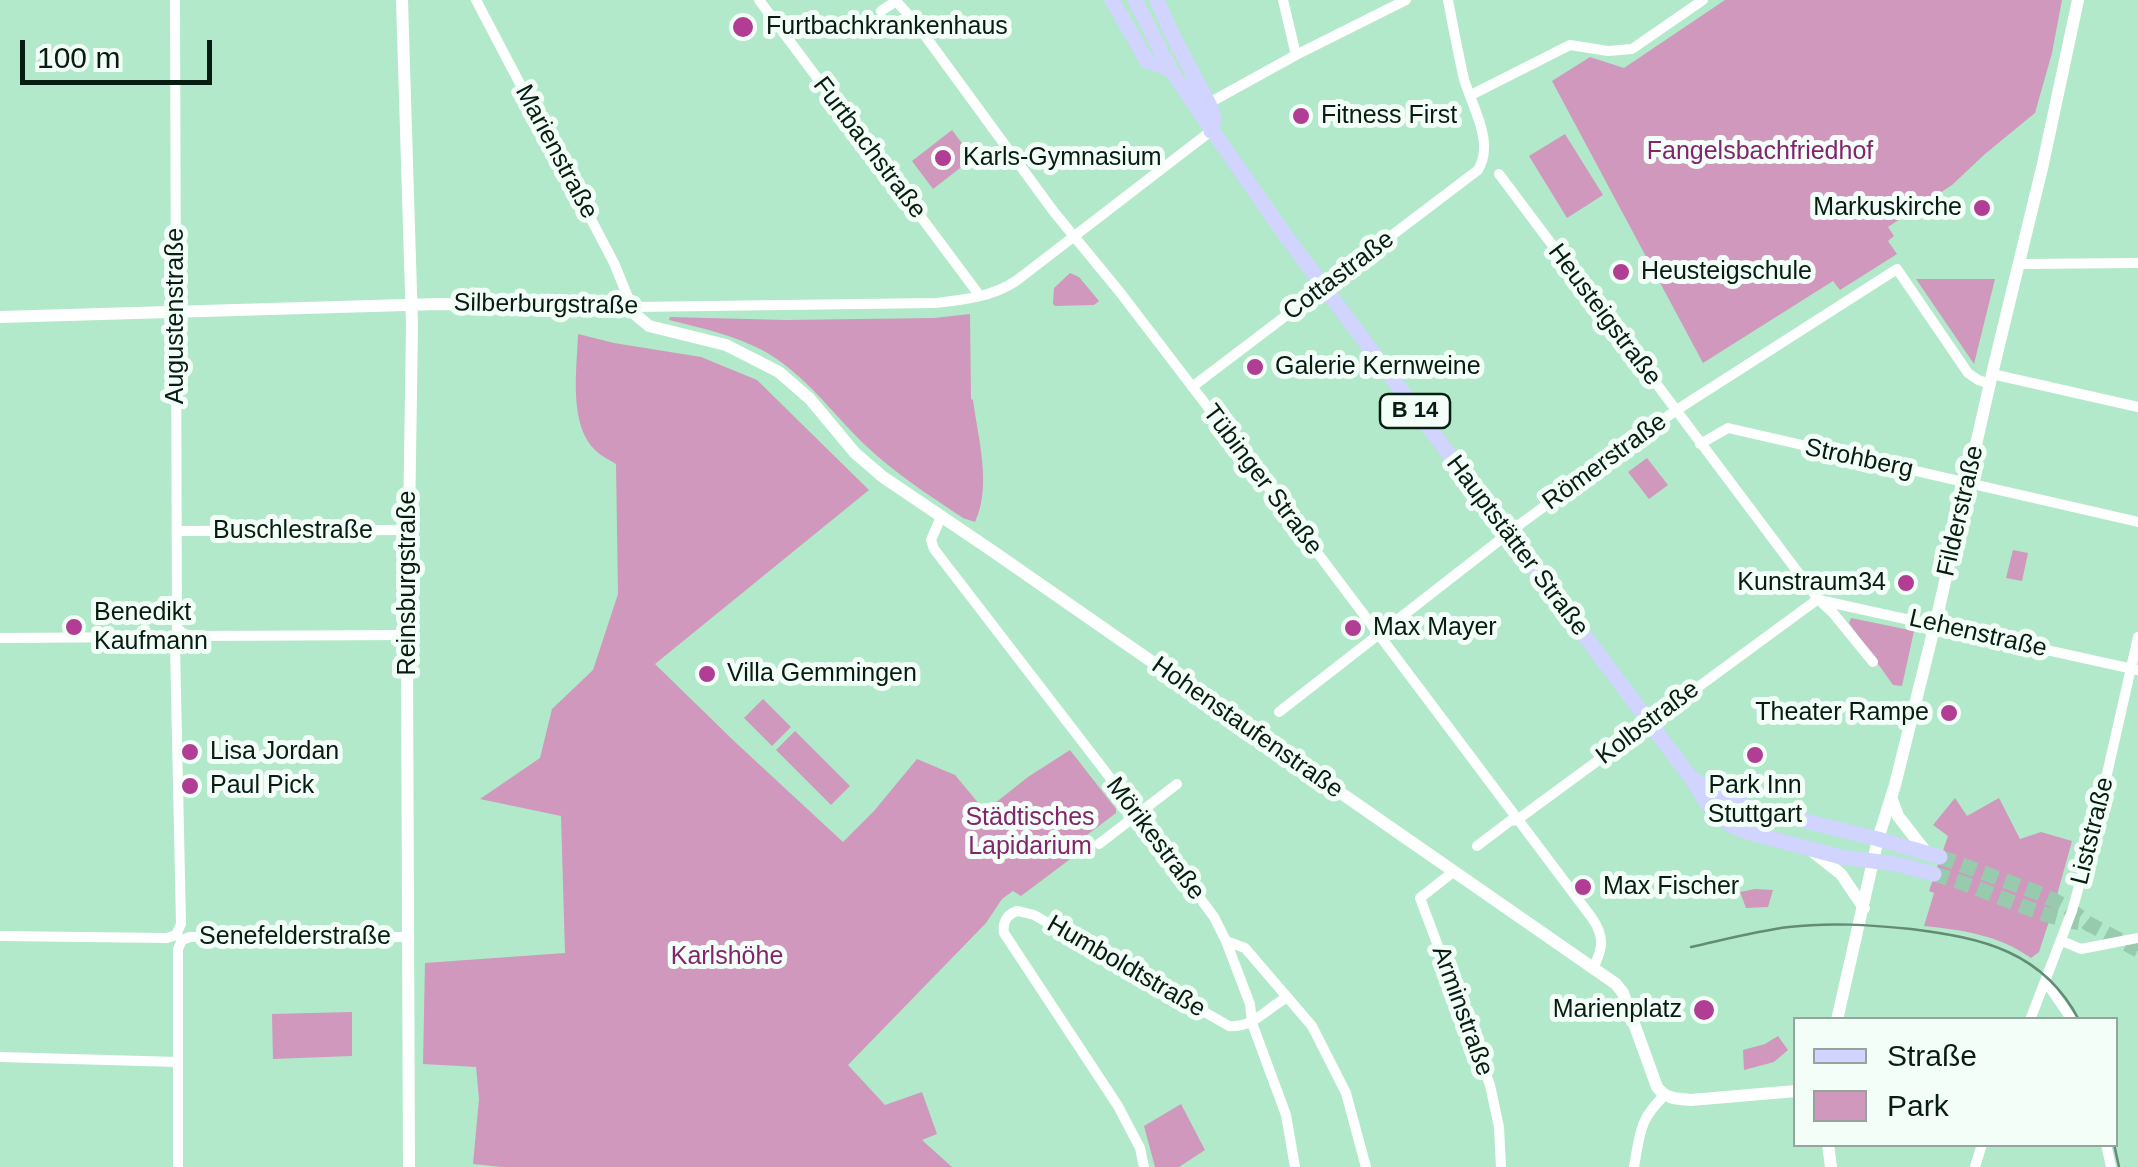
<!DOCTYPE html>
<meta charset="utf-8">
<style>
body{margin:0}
#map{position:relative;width:2138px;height:1167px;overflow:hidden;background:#b2e9ca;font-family:Helvetica,sans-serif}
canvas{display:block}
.legend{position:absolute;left:1793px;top:1017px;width:325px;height:130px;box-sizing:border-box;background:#f3fef8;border:2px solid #95a49c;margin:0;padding:12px 18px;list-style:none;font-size:30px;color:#071d12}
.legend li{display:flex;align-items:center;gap:20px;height:50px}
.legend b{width:50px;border:2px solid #95a49c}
.scale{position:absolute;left:20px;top:40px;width:192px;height:45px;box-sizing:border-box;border:5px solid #071d12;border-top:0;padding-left:12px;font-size:30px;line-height:35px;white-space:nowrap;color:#071d12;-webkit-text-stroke:8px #f3fef8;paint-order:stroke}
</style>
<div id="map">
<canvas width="2138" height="1167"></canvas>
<ul class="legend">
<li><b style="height:12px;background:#d0d4ff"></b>Straße</li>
<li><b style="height:28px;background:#d098bd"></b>Park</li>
</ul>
<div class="scale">100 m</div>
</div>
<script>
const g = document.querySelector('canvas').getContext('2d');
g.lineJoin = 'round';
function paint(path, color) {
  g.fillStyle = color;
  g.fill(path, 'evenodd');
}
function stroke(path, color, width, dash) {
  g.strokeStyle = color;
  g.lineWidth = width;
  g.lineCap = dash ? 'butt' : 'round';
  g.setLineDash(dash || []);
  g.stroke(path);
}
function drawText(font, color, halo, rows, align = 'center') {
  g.font = font + ' Helvetica,sans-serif';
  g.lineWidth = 10;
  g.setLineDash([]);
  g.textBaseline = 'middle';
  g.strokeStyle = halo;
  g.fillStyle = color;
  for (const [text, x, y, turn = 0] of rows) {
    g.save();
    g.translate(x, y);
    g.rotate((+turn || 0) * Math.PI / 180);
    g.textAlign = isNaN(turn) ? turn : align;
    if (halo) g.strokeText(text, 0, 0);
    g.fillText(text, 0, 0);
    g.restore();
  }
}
const green = new Path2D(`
 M1725,0H2062L2052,53L2035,113L1985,154L1952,185L1888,227L1894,236L1888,241L1897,254L1840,290L1833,281L1703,363L1552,81L1590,57L1624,68Z
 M952,130L973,158L933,189L912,161Z
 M1565,134L1603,195L1567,218L1529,156Z
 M1070,273L1079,277L1099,301L1094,305L1055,306L1053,304L1054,288Z
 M1916,279H1995L1974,364Z
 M970,314L971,399L973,400C978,438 992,486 975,522L963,518C929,495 894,473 864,444C830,411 807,376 764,351C734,335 701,328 669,320L670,317L786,320L934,318Z
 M578,334L614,343L701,357L757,380L869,490L655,664L735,742L843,842L874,811L917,759L955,775L985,811L1028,777L1070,750L1116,809V813L1087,835L1084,839L1085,848L1021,896L1013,891L1002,899L986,923L848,1065L885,1105L922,1092L937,1134L922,1140L952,1167H502L473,1164L479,1099L476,1067L423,1064L425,963L565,953L561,816L480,799L540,758L552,709L593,670L618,594L616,464C610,460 601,456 596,451C568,425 577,369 578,334Z
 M1647,458L1668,485L1649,499L1628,472Z
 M2013,550L2028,553L2022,581L2006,578Z
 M1851,618L1914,631L1902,686L1893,685L1849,623Z
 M763,699L791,727L772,746L744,718Z
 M795,731L850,786L831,805L776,750Z
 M1955,798L1967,816L1999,798L2020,839L2041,832L2072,841L2054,906L2039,952L2031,958C1999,935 1962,930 1924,926L1934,893L1929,891L1948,836L1933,825Z
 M1755,889L1773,890L1768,907L1746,908L1740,892Z
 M352,1012V1056L273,1059L272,1014Z
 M1778,1036L1788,1050L1774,1062L1744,1070L1743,1050L1765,1044Z
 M1181,1104L1205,1150L1179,1167H1155L1144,1126Z`);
const primaryTunnel = new Path2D(`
 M1940,857L2041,894L2067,907L2087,923L2138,950
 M1934,874C1984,887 2031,915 2082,923`);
const minor = new Path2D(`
 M175,0L177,628L184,634L194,636L408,635
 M476,0L614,263L632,307L936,303C963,300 992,297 1016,281L1211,131
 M759,0L980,296
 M1283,0L1296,55
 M881,11L896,1L915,22L1054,212L1119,291L1207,406L1592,918C1605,937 1603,949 1593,968
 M1471,95L1570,45L1608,51L1632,49L1703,0
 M1209,103L1296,55L1406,0
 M1499,174L1818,599L1833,613L1873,662
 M2019,264L2138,263
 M1992,374L2138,407
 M1192,387L1478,170C1495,142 1472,107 1464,79C1458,53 1453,26 1448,0
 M1700,444L1728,428L2138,522
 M941,517L931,540L934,549L1138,814L1214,917L1226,941L1250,1004L1252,1023L1286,1115L1295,1167
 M177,531L408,530
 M1819,600L2138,670
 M0,638L163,637L175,645L181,924L176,935L167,938L0,936
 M1279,712L1523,522L1675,411L1897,269L1968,373L1978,380L1990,384
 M1099,844L1177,784
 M1477,846L1510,821L1517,820L1818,599
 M1453,872L1420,898L1490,1085L1499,1127L1501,1167
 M1226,941L1245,948L1312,1026L1346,1093L1366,1167
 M2062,941L2081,949L2138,938
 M2046,982L2072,1020
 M2030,1020L2072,911L2092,840L2138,637
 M0,1057L178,1062
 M2106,1144L2111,1167
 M178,1167V949L182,940L190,937H408
 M1144,1167L1140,1148L1118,1106L1004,933C1002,922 1008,913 1018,911L1034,915L1229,1026C1253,1028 1266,1009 1286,998
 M1634,1167C1640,1134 1639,1119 1665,1095
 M1975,1167L1982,1144`);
const tertiary = new Path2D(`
 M402,0L412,325L407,658L409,1167
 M0,317L439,304L632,307L636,315L649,326L726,345L779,372L810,399L855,453L883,477L991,550L1616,984L1623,993L1657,1087C1666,1099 1677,1099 1691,1100L1796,1091
 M1891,797L1898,816L1926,852
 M1812,851L1841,874L1864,908
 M1837,1020L1878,839L1895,785L1939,608L1992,374L2043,164L2078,0
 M1828,1144L1831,1167`);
const primary = new Path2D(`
 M1112,0L1147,61L1170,69
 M1135,0L1170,69L1283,232L1691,778L1706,802L1732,826L1747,832L1841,857L1897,864L1934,874
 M1157,0L1172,34L1211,108L1214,120L1211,131
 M1692,779L1748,807L1878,839L1940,857`);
const tram = new Path2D(`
 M1691,947C1723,940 1756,931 1789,927C1830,922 1870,925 1911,929C1982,938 2043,951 2079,1020
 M2114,1144L2119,1167`);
const markers = [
 [743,27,12,"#b23d94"],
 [1301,116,10,"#b23d94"],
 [943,158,10,"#b23d94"],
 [1982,208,10,"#b23d94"],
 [1621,272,10,"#b23d94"],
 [1255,367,10,"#b23d94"],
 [1906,583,10,"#b23d94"],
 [74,627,10,"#b23d94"],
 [1353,628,10,"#b23d94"],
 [707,674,10,"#b23d94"],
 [1949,713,10,"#b23d94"],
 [190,752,10,"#b23d94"],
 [1755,755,10,"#b23d94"],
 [190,786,10,"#b23d94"],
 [1583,887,10,"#b23d94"],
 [1704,1010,12,"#b23d94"]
];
const shields = [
 [1415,411,70]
];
const shieldNames = [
 ["B 14",1415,411]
];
const poiNames = [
 ["Furtbachkrankenhaus",766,27],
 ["Fitness First",1321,116],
 ["Karls-Gymnasium",963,158],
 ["Markuskirche",1962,208,"right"],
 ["Heusteigschule",1641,272],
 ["Galerie Kernweine",1275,367],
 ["Kunstraum34",1886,583,"right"],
 ["Benedikt",94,613],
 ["Kaufmann",94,642],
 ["Max Mayer",1373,628],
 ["Villa Gemmingen",727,674],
 ["Theater Rampe",1929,713,"right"],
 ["Lisa Jordan",210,752],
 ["Paul Pick",210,786],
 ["Park Inn",1755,786,"center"],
 ["Stuttgart",1755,815,"center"],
 ["Max Fischer",1603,887],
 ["Marienplatz",1682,1010,"right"]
];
const streetNames = [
 ["Furtbachstraße",869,148,53],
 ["Marienstraße",556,152,62],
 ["Cottastraße",1339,276,-37],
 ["Silberburgstraße",546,305,1],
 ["Heusteigstraße",1604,315,53],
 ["Augustenstraße",176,316,-90],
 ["Strohberg",1859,459,12],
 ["Römerstraße",1605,462,-36],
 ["Tübinger Straße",1262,480,53],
 ["Filderstraße",1961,511,-77],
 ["Buschlestraße",293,531],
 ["Hauptstätter Straße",1517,546,53],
 ["Reinsburgstraße",408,583,-90],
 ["Lehenstraße",1978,634,13],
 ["Kolbstraße",1648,723,-37],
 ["Hohenstaufenstraße",1247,728,35],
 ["Liststraße",2093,831,-76],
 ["Mörikestraße",1155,839,53],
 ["Senefelderstraße",295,937],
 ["Humboldtstraße",1126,967,30],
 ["Arminstraße",1462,1011,70]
];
const parkNames = [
 ["Fangelsbachfriedhof",1760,152],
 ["Städtisches",1030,818],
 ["Lapidarium",1030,847],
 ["Karlshöhe",727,957]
];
paint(green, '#d098bd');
stroke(primaryTunnel, '#98caae', 15, [15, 8]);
stroke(minor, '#fff', 10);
stroke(tertiary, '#fff', 12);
stroke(primary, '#d0d4ff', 15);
stroke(tram, '#638b75', 2.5);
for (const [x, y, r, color] of markers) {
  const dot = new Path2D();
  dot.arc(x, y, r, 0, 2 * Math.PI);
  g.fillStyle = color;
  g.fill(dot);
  stroke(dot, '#f3fef8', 4);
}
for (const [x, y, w] of shields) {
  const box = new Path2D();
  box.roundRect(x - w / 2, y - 17, w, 34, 8);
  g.fillStyle = '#f3fef8';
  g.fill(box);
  stroke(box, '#071d12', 2.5);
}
drawText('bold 22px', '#071d12', null, shieldNames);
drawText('25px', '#071d12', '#f3fef8', poiNames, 'left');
drawText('25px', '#071d12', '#f3fef8', streetNames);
drawText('25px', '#84256c', '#f3fef8', parkNames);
</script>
